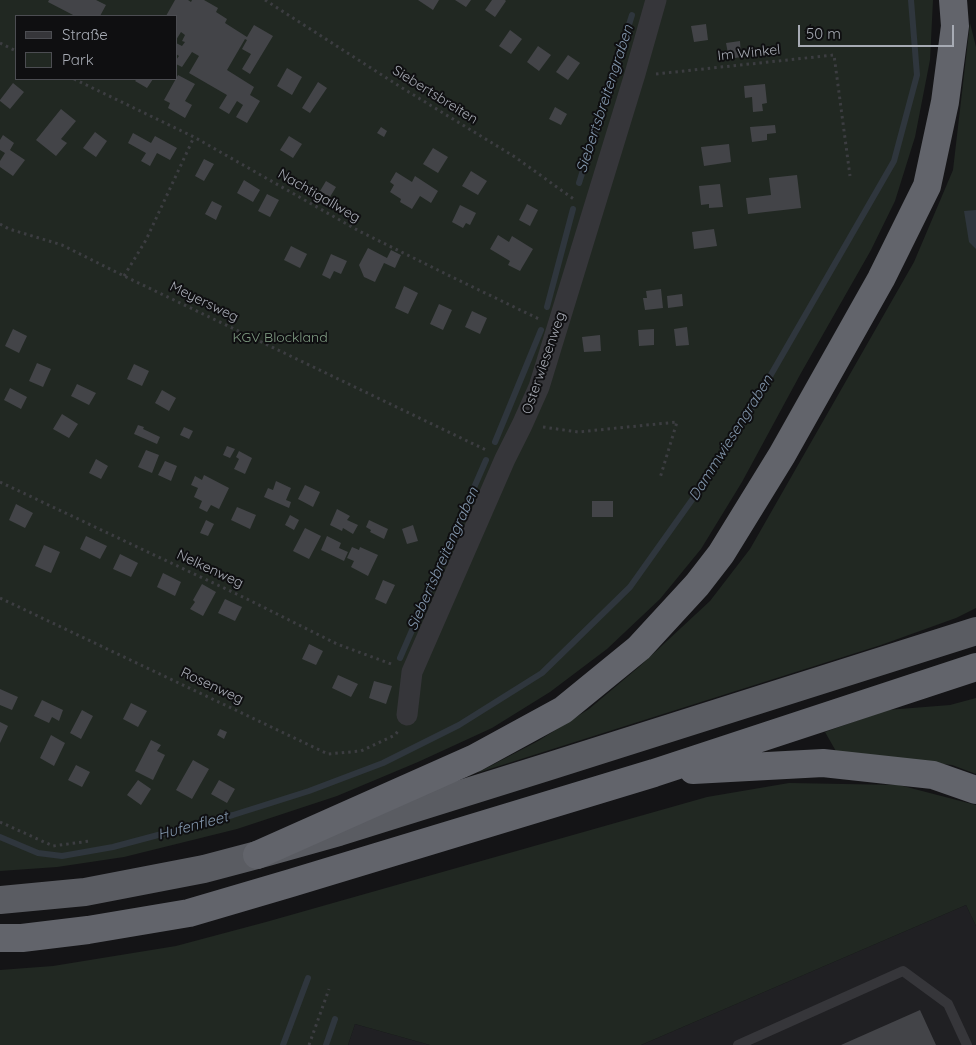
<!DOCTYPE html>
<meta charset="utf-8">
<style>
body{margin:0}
#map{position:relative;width:976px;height:1045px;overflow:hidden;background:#141416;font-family:Quicksand,sans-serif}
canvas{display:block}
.legend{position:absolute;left:15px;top:15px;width:162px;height:65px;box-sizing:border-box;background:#0f0f11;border:1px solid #4c4d52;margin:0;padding:6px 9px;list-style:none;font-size:15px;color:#a7abb4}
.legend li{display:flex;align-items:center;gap:10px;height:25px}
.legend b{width:25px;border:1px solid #4c4d52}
.scale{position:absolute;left:798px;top:25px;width:156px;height:22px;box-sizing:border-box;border:2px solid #a7abb4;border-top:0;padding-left:6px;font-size:15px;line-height:18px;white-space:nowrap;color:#a7abb4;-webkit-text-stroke:4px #0f0f11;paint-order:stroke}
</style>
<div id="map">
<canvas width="976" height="1045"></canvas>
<ul class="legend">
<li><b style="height:6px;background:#36363a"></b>Straße</li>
<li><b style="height:14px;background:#212822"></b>Park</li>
</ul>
<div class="scale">50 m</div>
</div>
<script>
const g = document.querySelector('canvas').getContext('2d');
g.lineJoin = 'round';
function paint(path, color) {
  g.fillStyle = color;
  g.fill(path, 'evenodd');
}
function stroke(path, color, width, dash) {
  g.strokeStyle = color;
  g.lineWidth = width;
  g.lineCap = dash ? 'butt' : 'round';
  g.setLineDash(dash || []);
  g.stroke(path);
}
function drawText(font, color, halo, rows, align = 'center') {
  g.font = font + ' Quicksand,sans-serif';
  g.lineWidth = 4;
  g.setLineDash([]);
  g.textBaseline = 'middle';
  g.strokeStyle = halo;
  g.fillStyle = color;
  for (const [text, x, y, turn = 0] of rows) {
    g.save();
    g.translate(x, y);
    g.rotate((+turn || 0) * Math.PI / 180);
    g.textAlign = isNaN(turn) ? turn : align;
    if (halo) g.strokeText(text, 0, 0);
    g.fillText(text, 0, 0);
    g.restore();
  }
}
const built = new Path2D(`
 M966,905L976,926V1045H641Z
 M355,1024L430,1045H348Z`);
const green = new Path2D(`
 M0,0H933L930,60L915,137L895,201L871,250L801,373L742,482L701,549L660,599L607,649L550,692L492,728L418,762L337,796L237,829L124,857L57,867L0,871ZM16,16H176V79H16Z
 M970,23L976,47V608L956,618L881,645L477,773L538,741L589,709L640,666L710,601L750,549L914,262L953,170Z
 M976,698V774L952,765L837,753L825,732L887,710L950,705Z
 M789,783L899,785L976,805V926L966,905L641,1045H430L355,1024L348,1045H0V970L53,966L176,946L266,922L707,797Z`);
const water = new Path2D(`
 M976,210V249L969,242L964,211Z`);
const stream = new Path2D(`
 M579,183L632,15
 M547,307L573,209
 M495,442L541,330
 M400,658L486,460
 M0,837L38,853L62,856L113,847L233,815L309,791L383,763L459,725L542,673L630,587L709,476L750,411L894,161L917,75L911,0
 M283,1045L308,978
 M326,1045L335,1019`);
const building = new Path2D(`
 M49,0H96L106,5L100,16H75L48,2Z
 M175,0H188L191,2L192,0H204L218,8L216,12L227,19L225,23L247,37L254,25L273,36L250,74L242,69L251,54L242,49L247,40L245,39L227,70L254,87L250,95L260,101L247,123L236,117L243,105L237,101L229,114L219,108L227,95L189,73L199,56L192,52L182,67L176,64V60L179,56L176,54V43L182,46L185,42L182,41L185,35L181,32L176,40V16H166Z
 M418,0H439L433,10Z
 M455,0H471L466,7Z
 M492,0H505L506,1L495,17L485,10Z
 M706,24L708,40L694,42L691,26Z
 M510,30L522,39L511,54L499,46Z
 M740,41L741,57L729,59L726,43Z
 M538,46L551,55L539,71L527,62Z
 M568,55L580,63L568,80L556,72Z
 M287,68L302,77L292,95L277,86Z
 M178,75L195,84L185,101L192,105L185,118L168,108L170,103L164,100Z
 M137,79H153L147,88L135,81Z
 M318,82L327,88L310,113L302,108Z
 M13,83L24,92L10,109L0,101V100Z
 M765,84L767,103L762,104L763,111L753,112L752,97L745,98L744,86Z
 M555,107L567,114L561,125L549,119Z
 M61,109L76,121L61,139L67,143L56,156L36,140Z
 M775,125L776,133L767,134V140L752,142L750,127Z
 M381,127L387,131L384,137L377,133Z
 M95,132L107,141L96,157L83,148Z
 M133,133L151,143L155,136L177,148L170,160L157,153L150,166L141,161L146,153L128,143Z
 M3,135L14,143L10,150L25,160L13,176L0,167V161L5,153L0,150V140Z
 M289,136L302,144L293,158L280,150Z
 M729,144L731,162L704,166L701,147Z
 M433,148L448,157L438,173L423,164Z
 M204,159L214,164L204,181L195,176Z
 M471,171L487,181L478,195L462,186Z
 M396,172L412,182L415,176L438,191L431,203L420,196L412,209L400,202L401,199L390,192L394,185L390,182Z
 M797,175L801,208L748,214L746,198L771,195L769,178Z
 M244,180L260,190L253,202L237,193Z
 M326,181L336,187L330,197L320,191Z
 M720,184L723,207L709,208V204L701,205L699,186Z
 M267,194L279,200L270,217L258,211Z
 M212,201L222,206L216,220L205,214Z
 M527,204L538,210L530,226L519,220Z
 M460,205L476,213L470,225L466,223L463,228L452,222Z
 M714,229L717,246L694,249L692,232Z
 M498,235L509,242L512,236L533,249L520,271L508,265L510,261L490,249Z
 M291,246L307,254L300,268L284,260Z
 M368,248L387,258L391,250L401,255L395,268L384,263L375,282L364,277L359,265Z
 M331,254L347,261L341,274L334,271L330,279L322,275Z
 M404,286L418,293L408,314L395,308Z
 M661,289L663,308L645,310L643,298H647L646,291Z
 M682,294L683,306L668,308L667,296Z
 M439,304L452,310L443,330L430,324Z
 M472,311L487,318L480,334L465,327Z
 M687,327L689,345L676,346L674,329Z
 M13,329L27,336L19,353L5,346Z
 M654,329V345L639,346L638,330Z
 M600,335L601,351L584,352L582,337Z
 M37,363L51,369L43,387L29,381Z
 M134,364L149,371L142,386L127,379Z
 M77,384L96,393L89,405L71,396Z
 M10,388L27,397L21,409L4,400Z
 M162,390L176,398L169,411L155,403Z
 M62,414L78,424L69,438L53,429Z
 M138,425L144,427L143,429L160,437L157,444L134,434Z
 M184,427L193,431L189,439L180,435Z
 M227,446L235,449L230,458L223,455Z
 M146,450L159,455L152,473L138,467Z
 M239,451L252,458L245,474L234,469L239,459L236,457Z
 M96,459L108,466L101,479L89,473Z
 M165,461L177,466L171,481L158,475Z
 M204,475L229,488L219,509L211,505L207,512L199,508L202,501L194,497L198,488L191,485L195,476L202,480Z
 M276,481L291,488L286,500L291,502L289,508L264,497L268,488L273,490Z
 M305,485L320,492L313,507L298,499Z
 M592,501H613V517H592Z
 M16,504L33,513L25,528L9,520Z
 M237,507L256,515L250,529L231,520Z
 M337,509L350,516L347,520L358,525L353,534L343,528L342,531L330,525Z
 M290,515L299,520L294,530L285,525Z
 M206,520L214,524L208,536L200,533Z
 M369,520L388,529L384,539L370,532L371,530L366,527Z
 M413,525L418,541L407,544L402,529Z
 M305,528L321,536L309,559L293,551Z
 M86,536L107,546L100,559L80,549Z
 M327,536L341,543L339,548L348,552L344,561L321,550Z
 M44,545L60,552L51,573L35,566Z
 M352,547L359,550L360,547L378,555L368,576L351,567L354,561L347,558Z
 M120,554L138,563L131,577L113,569Z
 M163,573L181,582L175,596L157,587Z
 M383,580L395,585L386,604L375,599Z
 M202,584L216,592L203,616L190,609L195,602L193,600Z
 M225,599L242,607L235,621L218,613Z
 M309,644L323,651L316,665L302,659Z
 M338,675L358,684L351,697L332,688Z
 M374,681L392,686L386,704L369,698Z
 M0,689L18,697L12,710L0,705Z
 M42,700L63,710L59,721L52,717L49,723L34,716Z
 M131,703L147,711L138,727L123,719Z
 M82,710L93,716L81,739L70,733Z
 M0,722L8,726L0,743Z
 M220,729L227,732L224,739L217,735Z
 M51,735L65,743L54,766L40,758Z
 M151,740L161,745L157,751L165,755L153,780L135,771Z
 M193,760L209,769L192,799L176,790Z
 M76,765L90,772L82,787L68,780Z
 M138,780L151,789L141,805L127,795Z
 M219,780L235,789L227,803L211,794Z
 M920,1010L936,1045H841Z`);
const path = new Path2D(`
 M265,0L399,86L515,157L575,200
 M0,43L16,51
 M656,74L834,55L850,176
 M74,79L194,137L359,231L452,277L539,319
 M0,224L9,229L62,245L124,276L486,450
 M124,276L146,240L194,137
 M543,427L578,432L677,422L660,478
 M0,482L245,598L337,644L394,665
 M0,598L328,754L361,751L395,735L398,731
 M0,822L53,846L90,841
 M309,1045L329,989`);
const service = new Path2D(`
 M738,1045L903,971L948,1004L967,1045`);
const minor = new Path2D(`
 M407,715L412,672L505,459L522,425L539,387L635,74L656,0`);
const trunk = new Path2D(`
 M0,900L85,892L204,869L257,855L339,832L547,767L976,631`);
const motorway = new Path2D(`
 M693,770L823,763L933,775L976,790
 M257,855L475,758L563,710L639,648L697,585L721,554L782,455L881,279L927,186L945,102L955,26L953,0
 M0,938H22L88,930L189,913L291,883L654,773L976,667`);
const streetNames = [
 ["Im Winkel",749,53,-6],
 ["Siebertsbreiten",435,95,32],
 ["Nachtigallweg",319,196,30],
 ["Meyersweg",204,302,26],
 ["Osterwiesenweg",544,363,-71],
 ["Nelkenweg",210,569,25],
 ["Rosenweg",212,686,25]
];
const parkNames = [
 ["KGV Blockland",280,338]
];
const waterNames = [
 ["Siebertsbreitengraben",605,99,-72],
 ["Dammwiesengraben",731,438,-58],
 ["Siebertsbreitengraben",443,559,-66],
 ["Hufenfleet",193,826,-15]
];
paint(built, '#202023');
paint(green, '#212822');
paint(water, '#2f363d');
stroke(stream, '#2f363d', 6);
paint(building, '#434448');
stroke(path, '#3c3d41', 3, [2.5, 4]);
stroke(service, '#36363a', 10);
stroke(minor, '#36363a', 21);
stroke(trunk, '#5a5c62', 28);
stroke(motorway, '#62646b', 28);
drawText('14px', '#a7abb4', '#0f0f11', streetNames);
drawText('14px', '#819d84', '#0f0f11', parkNames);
drawText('italic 15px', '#8296ac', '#0f0f11', waterNames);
</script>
